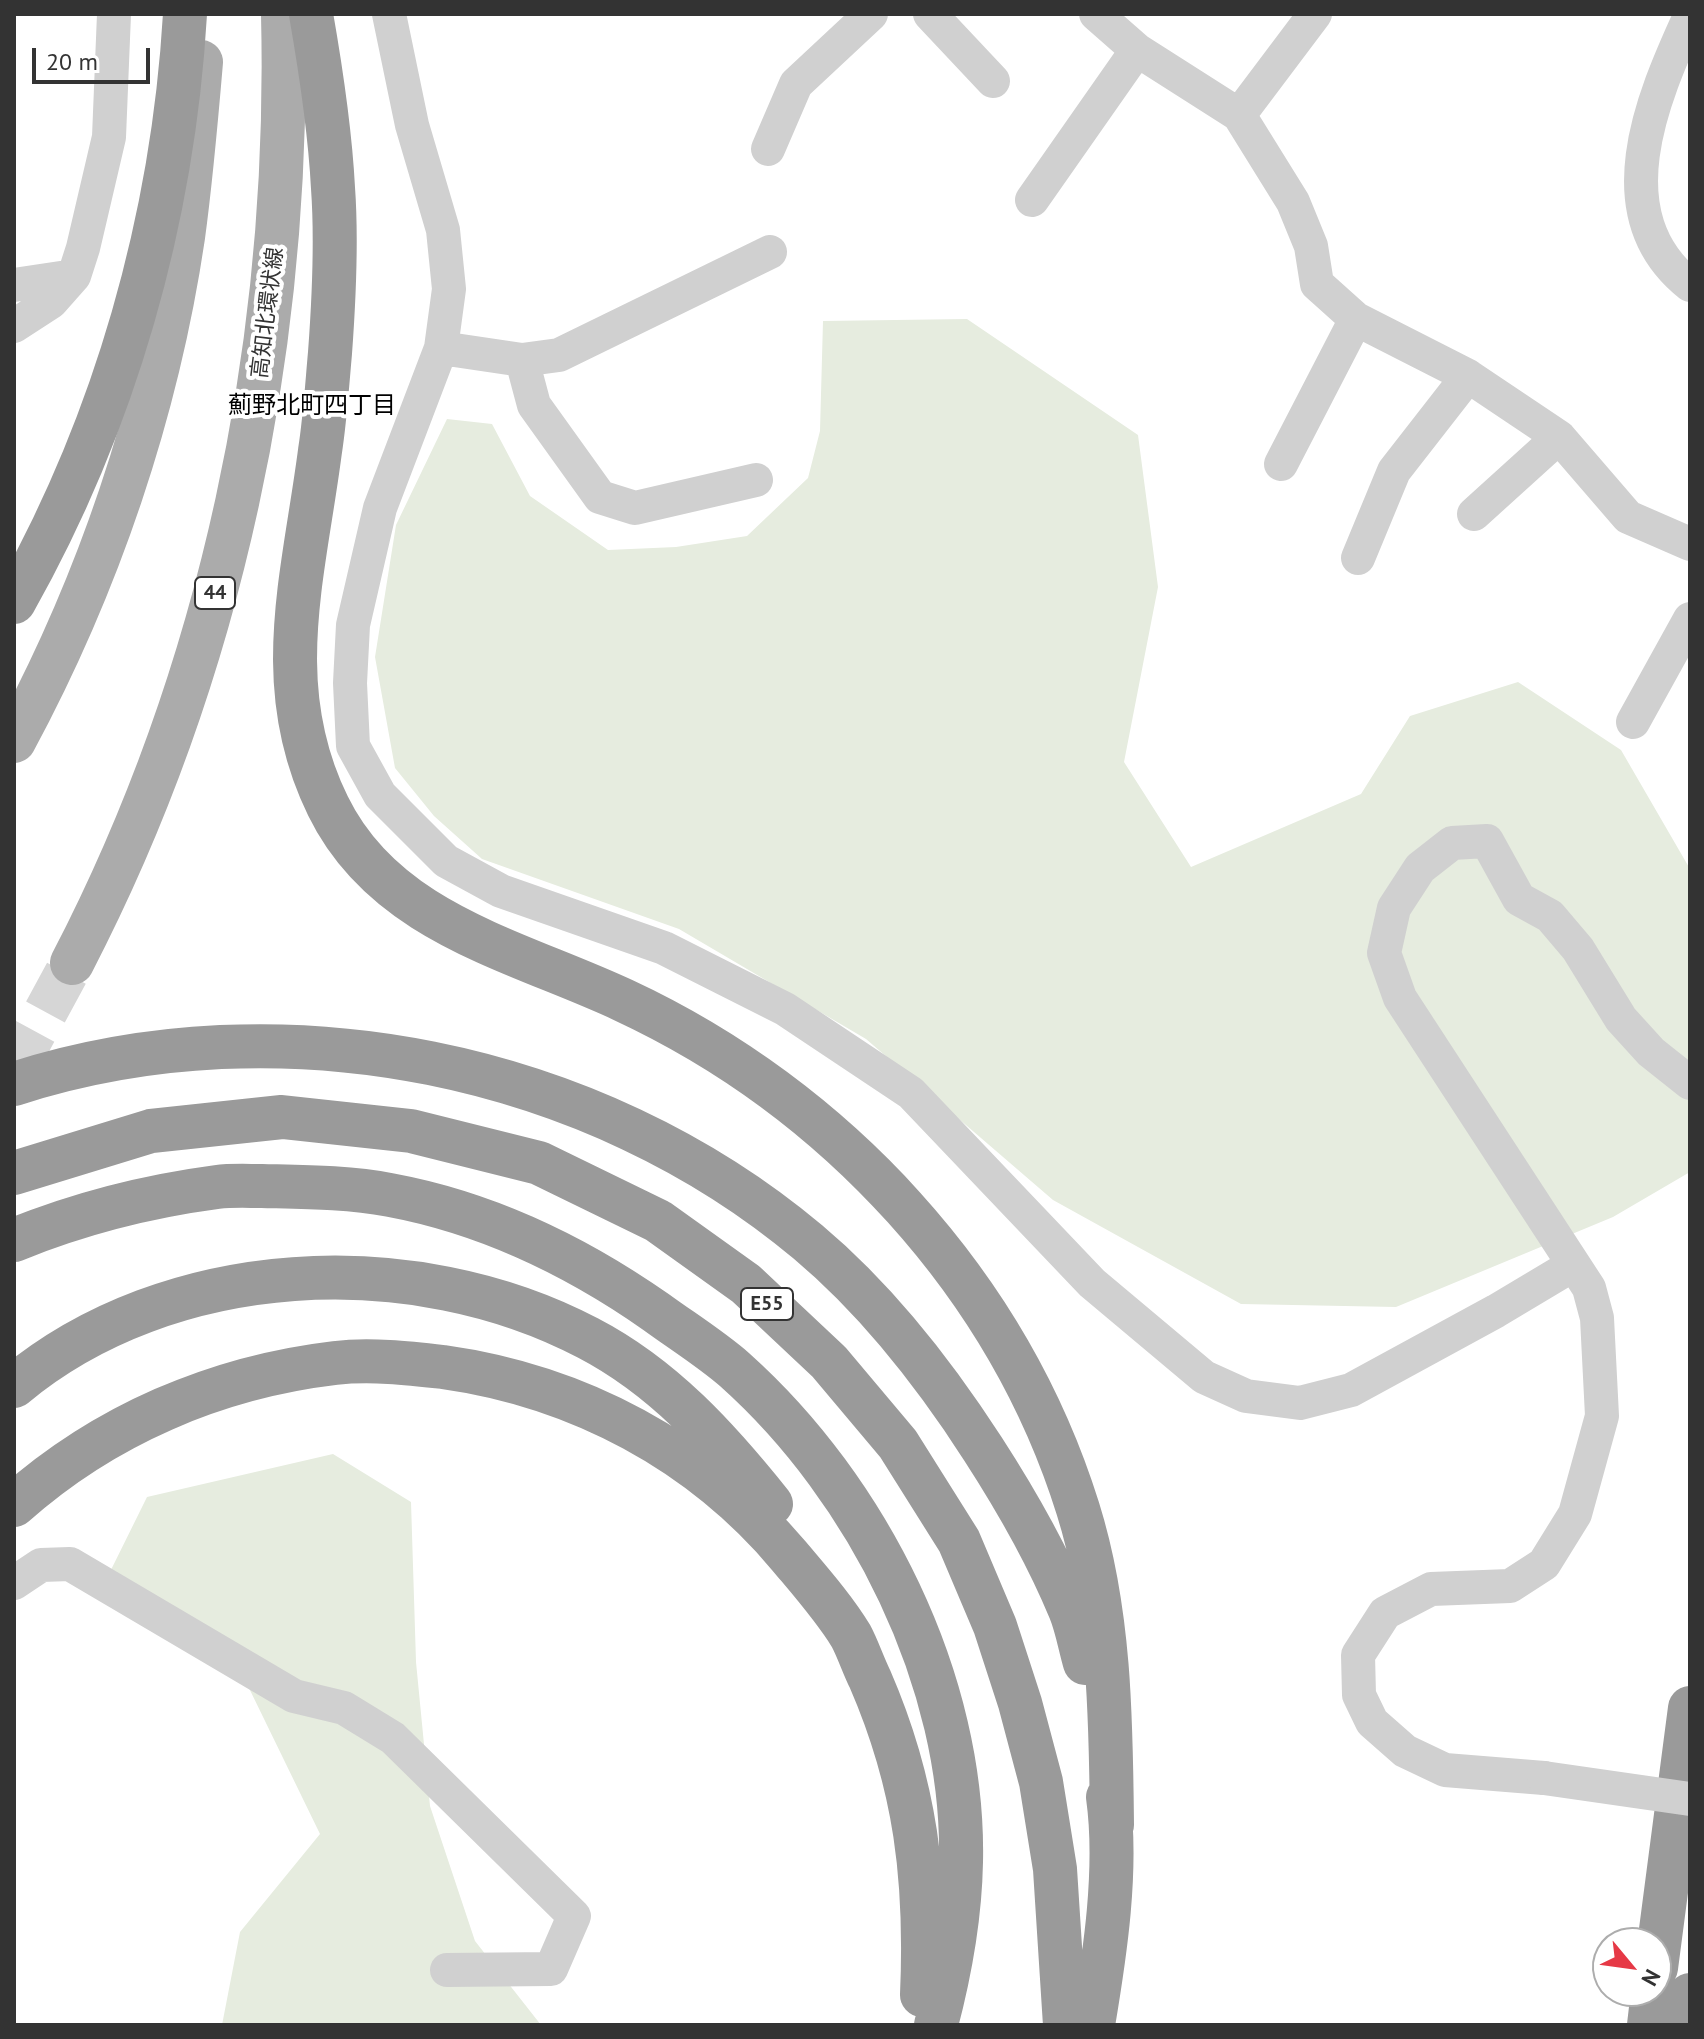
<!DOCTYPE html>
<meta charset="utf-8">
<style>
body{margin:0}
#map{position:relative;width:1704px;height:2039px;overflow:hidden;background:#fff;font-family:"PT Sans",sans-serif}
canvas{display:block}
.frame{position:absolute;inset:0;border:16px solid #333;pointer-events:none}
.north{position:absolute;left:1592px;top:1927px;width:80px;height:80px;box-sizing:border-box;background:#fff;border:2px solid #adadad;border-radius:50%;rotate:119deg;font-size:22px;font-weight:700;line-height:32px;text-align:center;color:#333}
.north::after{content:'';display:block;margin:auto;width:28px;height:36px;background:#e63946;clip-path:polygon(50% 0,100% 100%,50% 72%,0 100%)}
.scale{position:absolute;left:32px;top:48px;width:118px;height:36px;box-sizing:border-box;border:4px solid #333;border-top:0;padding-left:10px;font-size:24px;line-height:28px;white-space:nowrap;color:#333;-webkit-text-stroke:6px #fff;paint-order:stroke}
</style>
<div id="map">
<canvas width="1704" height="2039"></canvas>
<div class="frame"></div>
<div class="north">N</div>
<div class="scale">20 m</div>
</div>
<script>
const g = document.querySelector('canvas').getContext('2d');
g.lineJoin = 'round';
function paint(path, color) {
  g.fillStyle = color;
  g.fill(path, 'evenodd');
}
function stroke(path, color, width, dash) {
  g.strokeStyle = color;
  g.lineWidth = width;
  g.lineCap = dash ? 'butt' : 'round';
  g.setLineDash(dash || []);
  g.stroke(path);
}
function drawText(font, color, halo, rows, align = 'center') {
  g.font = font + ' "PT Sans","Noto Sans JP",sans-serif';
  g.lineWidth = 8;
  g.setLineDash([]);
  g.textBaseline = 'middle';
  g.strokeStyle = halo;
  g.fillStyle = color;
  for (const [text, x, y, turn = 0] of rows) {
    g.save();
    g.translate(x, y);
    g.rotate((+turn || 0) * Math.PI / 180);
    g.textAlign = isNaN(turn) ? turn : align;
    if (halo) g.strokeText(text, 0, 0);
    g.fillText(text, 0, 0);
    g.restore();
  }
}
const green = new Path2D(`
 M967,319L1138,435L1158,587L1124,762L1191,867L1361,794L1410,716L1518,682L1621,750L1690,869V1172L1613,1217L1396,1307L1241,1304L1053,1200L866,1039L679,929L482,859L434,816L395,768L375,657L396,525L447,419L492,424L530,496L608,550L676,547L747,536L808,478L820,431L823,321Z
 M333,1454L411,1502L416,1662L430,1806L475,1941L541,2025H222L240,1932L320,1834L247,1684L104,1584L147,1497Z`);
const primaryTunnel = new Path2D(`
 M14,1070L72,963`);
const minor = new Path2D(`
 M389,14L412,125L443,230L449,289L441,348L380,508L353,625L350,683L353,746L380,795L446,861L501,891L664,948L785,1009L911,1093L1092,1283L1204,1377L1246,1396L1300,1403L1351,1390L1496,1311L1573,1265
 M930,14L993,81
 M1096,14L1137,50L1239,115L1293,202L1311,246L1317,284L1356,319L1468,376L1559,437L1628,517L1690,544
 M1690,16C1652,99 1602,215 1690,285
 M1239,115L1315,14
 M768,149L796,84L871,14
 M1032,200L1137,50
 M14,285L74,276
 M14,326L51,302L74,276L83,248L109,137L114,14
 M441,348L522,360L559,355L770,252
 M522,360L534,405L600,497L635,508L756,480
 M1281,464L1356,319
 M1474,514L1559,437
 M1358,558L1394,471L1468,376
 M1633,722L1690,619
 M14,1583L41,1565L70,1564L294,1696L344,1708L393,1738L574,1916L551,1969L447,1970
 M1544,1778L1445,1770L1405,1751L1372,1722L1359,1695L1358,1655L1385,1613L1431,1589L1510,1586L1544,1564L1575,1514L1602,1416L1597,1318L1589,1288L1400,998L1384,953L1394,908L1420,868L1452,843L1487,841L1519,899L1550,916L1578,949L1621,1019L1651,1052L1690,1083`);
const primary = new Path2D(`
 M14,741C98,585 157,412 183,237C191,179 196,121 201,62
 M72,963C223,672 291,342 283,14`);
const motorway = new Path2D(`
 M311,14C321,71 330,130 333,188C337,243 334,299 330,353C327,386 325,419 320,451C304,575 269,686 328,806C385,923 516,950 623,1000C836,1099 1008,1285 1078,1509C1110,1611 1111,1720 1112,1825
 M14,602C115,423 173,219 185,14
 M14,1084C281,998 594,1062 808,1242C877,1300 934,1373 983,1449C1016,1500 1047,1554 1070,1610C1077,1627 1080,1646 1085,1663
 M14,1173L151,1131L282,1117L411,1131L539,1163L658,1221L746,1284L829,1362L898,1444L959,1541L995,1626L1020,1703L1041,1782L1055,1869L1065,2025
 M14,1240C78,1214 149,1196 217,1187C232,1185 248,1186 262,1186C304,1187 348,1187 390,1195C487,1213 576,1256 656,1312C682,1331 711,1349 735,1370C868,1489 965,1681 961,1862C960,1917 950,1972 936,2025
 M14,1386C169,1257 413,1246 588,1338C663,1377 719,1439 771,1504
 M14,1505C104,1425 216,1377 335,1363C370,1359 408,1363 443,1367C578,1386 701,1451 789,1556C810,1581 834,1608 851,1636C858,1649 863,1665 870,1679C916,1785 927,1880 922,1995
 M1656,1968L1690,1708
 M1093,2025C1105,1954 1118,1869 1108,1797
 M1649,2025L1653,1991
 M1686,2025L1690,1995`);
const minorBridge = new Path2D(`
 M1544,1778L1690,1799`);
const shields = [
 [215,593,40],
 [767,1304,52]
];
const shieldNames = [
 ["44",215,593],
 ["E55",767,1304]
];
const streetNames = [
 ["高知北環状線",268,313,-83]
];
const neighbourhoodNames = [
 ["薊野北町四丁目",312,406]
];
paint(green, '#e6ecdf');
stroke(primaryTunnel, '#d6d6d6', 44, [44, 22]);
stroke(minor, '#d0d0d0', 34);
stroke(primary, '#ababab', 44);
stroke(motorway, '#9a9a9a', 44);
stroke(minorBridge, '#d0d0d0', 34);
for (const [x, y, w] of shields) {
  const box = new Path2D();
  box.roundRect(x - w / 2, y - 16, w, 32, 6);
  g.fillStyle = '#fff';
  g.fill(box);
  stroke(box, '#333', 2);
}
drawText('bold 20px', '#333', null, shieldNames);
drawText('22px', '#333', '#fff', streetNames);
drawText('24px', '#000', '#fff', neighbourhoodNames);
</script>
